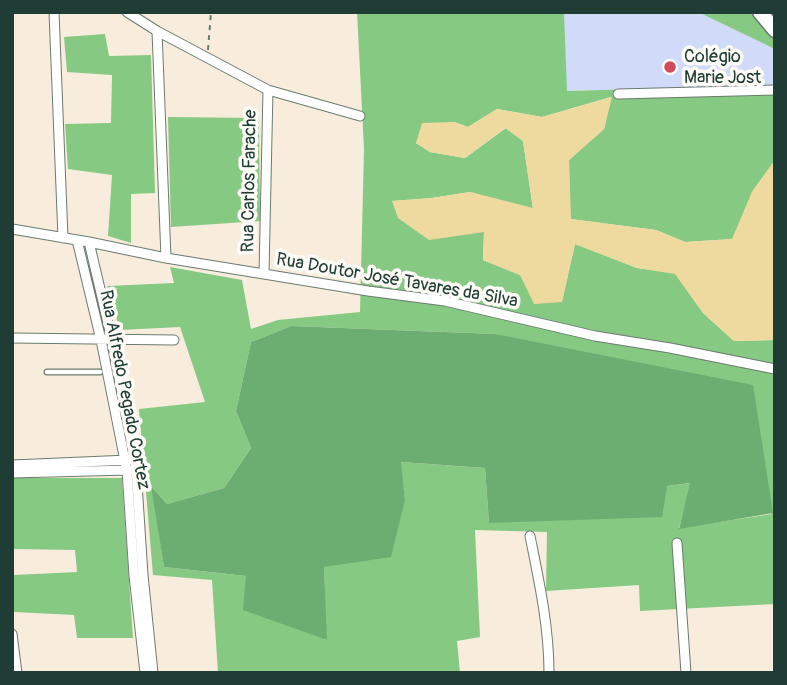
<!DOCTYPE html>
<meta charset="utf-8">
<style>
body{margin:0}
#map{position:relative;width:787px;height:685px;overflow:hidden;background:#f8eddd;font-family:Pangolin,sans-serif}
canvas{display:block}
.frame{position:absolute;inset:0;border:14px solid #1f3d34;pointer-events:none}
</style>
<div id="map">
<canvas width="787" height="685"></canvas>
<div class="frame"></div>
</div>
<script>
const g = document.querySelector('canvas').getContext('2d');
g.lineJoin = 'round';
function paint(path, color) {
  g.fillStyle = color;
  g.fill(path, 'evenodd');
}
function stroke(path, color, width, dash) {
  g.strokeStyle = color;
  g.lineWidth = width;
  g.lineCap = dash ? 'butt' : 'round';
  g.setLineDash(dash || []);
  g.stroke(path);
}
function drawText(font, color, halo, rows, align = 'center') {
  g.font = font + ' Pangolin,sans-serif';
  g.lineWidth = 7;
  g.setLineDash([]);
  g.textBaseline = 'middle';
  g.strokeStyle = halo;
  g.fillStyle = color;
  for (const [text, x, y, turn = 0] of rows) {
    g.save();
    g.translate(x, y);
    g.rotate((+turn || 0) * Math.PI / 180);
    g.textAlign = isNaN(turn) ? turn : align;
    if (halo) g.strokeText(text, 0, 0);
    g.fillText(text, 0, 0);
    g.restore();
  }
}
const built = new Path2D(`
 M564,12H698L774,48L775,85L566,91Z`);
const green = new Path2D(`
 M357,12H564L567,91L775,85V160L752,192L733,239L685,242L656,230L570,219L569,160L604,129L611,97L542,117L497,109L468,127L454,122L416,143L430,152L465,158L506,128L523,141L533,209L470,192L432,198L392,201L484,232L483,260L520,275L562,301L575,244L637,268L675,273L703,313L734,341L775,340V604L640,611L639,585L546,591L547,532L475,530L480,637L457,641L460,673H218L212,580L153,575L139,409L205,402L180,327L120,330L107,286L174,283L170,267L242,280L251,329L278,320L360,312L364,149ZM291,326L495,334L772,514L679,528L691,483L667,486L489,523L485,468L400,462L405,500L324,567L326,640L246,576L164,567L152,487L167,504L224,488L251,448L236,411L251,342Z
 M698,12H750L775,41V49Z
 M105,34L109,56L151,55L155,193L131,194V243L108,236L112,175L68,169L65,124L111,123L112,75L67,72L64,37Z
 M168,117L259,118L260,221L171,227Z
 M12,478H122L133,638H77L74,615L14,612V575L77,572L75,550L12,549Z`);
const forest = new Path2D(`
 M291,326L495,334L753,385L773,513L679,529L690,483L667,486L662,517L489,523L485,468L401,462L405,500L391,557L324,567L327,640L243,610L246,576L164,567L151,486L167,504L224,488L251,448L236,411L251,342Z`);
const sand = new Path2D(`
 M612,97L604,129L569,160L571,219L656,230L685,242L732,239L752,192L775,160V340L734,341L703,313L675,274L637,268L575,244L562,302L534,304L520,275L483,260L484,232L429,240L398,218L392,201L432,198L470,192L533,208L523,141L505,128L465,158L430,152L416,143L422,123L454,122L468,127L497,109L542,117Z`);
const path = new Path2D(`
 M208,50L211,12`);
const service = new Path2D(`
 M47,372H100`);
const minor = new Path2D(`
 M54,12L63,238
 M127,12L157,31L268,90L360,116
 M157,31L166,258
 M618,94L775,90
 M12,229L89,242L166,258L368,291L445,301L595,336L670,348L775,369
 M77,240L101,340L127,471L134,576L145,673
 M89,242L112,340L136,468L143,575L153,673
 M264,273L268,90
 M12,338L174,340
 M12,465L129,460
 M12,473L129,470
 M530,536C539,581 549,626 549,673
 M677,543L686,673
 M12,634L17,673`);
const primary = new Path2D(`
 M760,12L775,30`);
const markers = [
 [670,67,7,"#d1495b"]
];
const poiNames = [
 ["Colégio",684,57],
 ["Marie Jost",684,78]
];
const streetNames = [
 ["Rua Carlos Farache",250,181,-89],
 ["Rua Doutor José Tavares da Silva",397,281,10],
 ["Rua Alfredo Pegado Cortez",124,390,79]
];
paint(built, '#d0daf9');
paint(green, '#86c983');
paint(forest, '#6cad71');
paint(sand, '#eeda9e');
stroke(service, '#6b7b6f', 7);
stroke(minor, '#6b7b6f', 11);
stroke(primary, '#6b7b6f', 17);
stroke(path, '#6b7b6f', 2, [5, 5]);
stroke(service, '#fff', 4.5);
stroke(minor, '#fff', 9);
stroke(primary, '#fff', 14);
for (const [x, y, r, color] of markers) {
  const dot = new Path2D();
  dot.arc(x, y, r, 0, 2 * Math.PI);
  g.fillStyle = color;
  g.fill(dot);
  stroke(dot, '#fdfcf7', 2.5);
}
drawText('18px', '#1f3d34', '#fdfcf7', poiNames, 'left');
drawText('18px', '#1f3d34', '#fdfcf7', streetNames);
</script>
